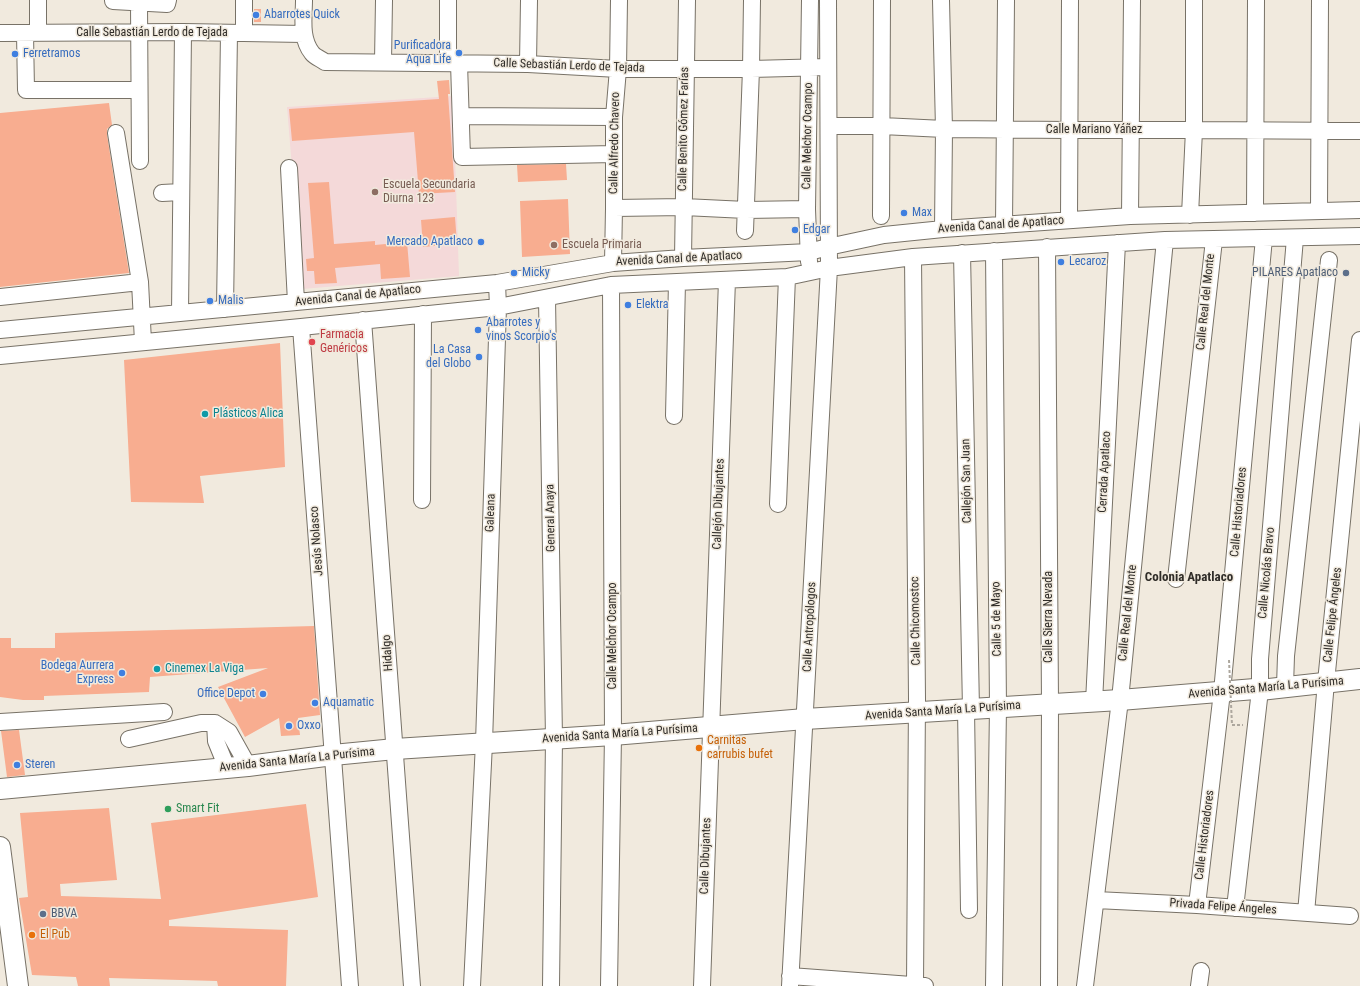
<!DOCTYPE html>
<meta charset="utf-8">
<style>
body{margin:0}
canvas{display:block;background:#f1eade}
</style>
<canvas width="1360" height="986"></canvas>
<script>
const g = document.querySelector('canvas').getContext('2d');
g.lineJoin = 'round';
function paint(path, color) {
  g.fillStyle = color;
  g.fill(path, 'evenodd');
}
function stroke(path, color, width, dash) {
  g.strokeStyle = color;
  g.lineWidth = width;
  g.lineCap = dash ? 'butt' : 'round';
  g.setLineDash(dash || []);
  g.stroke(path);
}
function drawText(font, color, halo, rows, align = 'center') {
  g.font = font + ' "Roboto Condensed",sans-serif';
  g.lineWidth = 3;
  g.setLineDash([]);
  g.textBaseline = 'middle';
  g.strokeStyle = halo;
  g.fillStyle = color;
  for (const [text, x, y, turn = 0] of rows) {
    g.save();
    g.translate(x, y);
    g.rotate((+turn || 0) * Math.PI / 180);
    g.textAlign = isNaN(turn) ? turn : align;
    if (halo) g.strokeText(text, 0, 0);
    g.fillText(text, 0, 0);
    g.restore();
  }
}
const education = new Path2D(`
 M453,96L459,276L302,289L287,107Z`);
const building = new Path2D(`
 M254,9H261V22H254Z
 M449,80L450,94H448L455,192L419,194L414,132L292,141L289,109L439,99L437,81Z
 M109,103L112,125L107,129V135L129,273L0,287V113Z
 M566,164L567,180L518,182L517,165Z
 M329,182L334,244L375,241V245L407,242L410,277L381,279L380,264L335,268L337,283L315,284L314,271H307L306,259L314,258L308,183Z
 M568,199L570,254L522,257L520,201Z
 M455,217L457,244L423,247L421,220Z
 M280,343L285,467L200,476L204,503L131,502L124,360Z
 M314,626L320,715L298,718L300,735L281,736L279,718L245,737L218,687L268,668L150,677L149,692L44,696V700H23L0,697V638H11V648H55V633Z
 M19,730L25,775L7,777L1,731Z
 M306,804L318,897L169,920V926L288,930L286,986H218L217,981L109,978L110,986H78L76,977L32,975L19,898L28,897L20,813L109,808L117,880L60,884L61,896L161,899L151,823Z`);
const path = new Path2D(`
 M1232,725H1243`);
const minor = new Path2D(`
 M113,0V1L167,4L168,0
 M244,0V33
 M304,0C304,17 300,38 312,53C315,57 321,59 325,62L528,64L618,69H751L828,67
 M941,0L944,129L943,229
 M139,3L140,161
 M0,33L183,32L304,34
 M25,33L26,90H138
 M38,33V0
 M383,62L384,0
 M448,63V0
 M459,63L462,157L614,154
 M528,64L529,0
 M461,116L614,117
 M829,126H882L944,129L1069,130H1194L1360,131
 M116,133L140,282L143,342
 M289,168L296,302
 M162,193L181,192
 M614,208L684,207L746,210L807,209
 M1319,211L1320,0
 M1255,213L1256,0
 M1190,215L1194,130V0
 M881,216L882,0
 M1130,216L1132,0
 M1069,220L1070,0
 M1004,225L1006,0
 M745,231L751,69L752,0
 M1047,247L1050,704L1049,986
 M994,251L998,707L994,986
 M962,253L971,709
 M913,257L917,699L915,985
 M683,258L687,0
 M809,262L807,209L810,0
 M613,263L614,208V117L618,69L619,0
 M0,297L140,282
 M547,298L554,739L551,986
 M225,309L229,33
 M180,313L183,32
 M363,320L412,986
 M301,327L350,986
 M0,330L497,283L613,263L683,258L809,252L828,247L884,235L943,229L1130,216L1360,210
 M0,356L301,327L498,307L611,285L787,277L829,268L913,257L1165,240L1360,236
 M674,416L677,282
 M422,500L423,314
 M778,504L787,277
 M1176,579L1214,240
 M1285,686L1286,656L1329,260
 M1094,702L1117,243
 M966,709L969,910
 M0,722L164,712
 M215,723L216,741L227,768
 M129,739L201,723H215L229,732L248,766
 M1096,900L1197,905L1350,916
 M1197,905L1222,692L1264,238
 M1235,908L1260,690V659L1295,238
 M1306,913L1326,682L1360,340
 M790,976L925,986
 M472,986L484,743L498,307L497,283
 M609,986L613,735L611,285
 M702,986L727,280
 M790,986L829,268L828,0
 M1085,986L1120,700L1165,240
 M1199,986L1201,971`);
const major = new Path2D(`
 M0,789L248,766L333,755L395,749L613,735L805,719L1120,700L1255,689L1260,690L1360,679
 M0,847L18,986`);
const pathBridge = new Path2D(`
 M1229,660L1232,725`);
const markers = [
 [256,15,4,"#3f7fe0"],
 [459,53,4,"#3f7fe0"],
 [15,54,4,"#3f7fe0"],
 [375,192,4,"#8d6e63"],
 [904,213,4,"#3f7fe0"],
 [795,230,4,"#3f7fe0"],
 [481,242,4,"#3f7fe0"],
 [554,245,4,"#8d6e63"],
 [1061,262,4,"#3f7fe0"],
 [514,273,4,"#3f7fe0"],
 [1346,273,4,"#5c6f8a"],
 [210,301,4,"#3f7fe0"],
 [628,305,4,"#3f7fe0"],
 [478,330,4,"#3f7fe0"],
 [312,342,4,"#e0444e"],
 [479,357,4,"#3f7fe0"],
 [205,414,4,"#0f9aa8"],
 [157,669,4,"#0f9aa8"],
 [122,673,4,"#3f7fe0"],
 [263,694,4,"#3f7fe0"],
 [315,703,4,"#3f7fe0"],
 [289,726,4,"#3f7fe0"],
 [699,748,4,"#e8710a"],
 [17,765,4,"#3f7fe0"],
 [168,809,4,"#2e9e5b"],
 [43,914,4,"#5c6f8a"],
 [32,935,4,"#e8710a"]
];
const shopNames = [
 ["Abarrotes Quick",264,15],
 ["Purificadora",451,46,"right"],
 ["Aqua Life",451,60,"right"],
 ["Ferretramos",23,54],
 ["Max",912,213],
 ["Edgar",803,230],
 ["Mercado Apatlaco",473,242,"right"],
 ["Lecaroz",1069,262],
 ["Micky",522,273],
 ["Malis",218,301],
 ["Elektra",636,305],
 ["Abarrotes y",486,323],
 ["vinos Scorpio's",486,337],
 ["La Casa",471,350,"right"],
 ["del Globo",471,364,"right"],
 ["Bodega Aurrera",114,666,"right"],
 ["Express",114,680,"right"],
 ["Office Depot",255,694,"right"],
 ["Aquamatic",323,703],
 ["Oxxo",297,726],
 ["Steren",25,765]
];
const streetNames = [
 ["Calle Sebastián Lerdo de Tejada",152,33],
 ["Calle Sebastián Lerdo de Tejada",569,66,2],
 ["Calle Benito Gómez Farías",684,129,-89],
 ["Calle Mariano Yáñez",1094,130],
 ["Calle Melchor Ocampo",808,136,-89],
 ["Calle Alfredo Chavero",615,143,-89],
 ["Avenida Canal de Apatlaco",1001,225,-4],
 ["Avenida Canal de Apatlaco",679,259,-3],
 ["Avenida Canal de Apatlaco",358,296,-6],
 ["Calle Real del Monte",1206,302,-84],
 ["Cerrada Apatlaco",1105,472,-87],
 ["Callejón San Juan",967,481,-91],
 ["Callejón Dibujantes",719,504,-88],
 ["Calle Historiadores",1239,512,-85],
 ["Galeana",491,513,-88],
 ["General Anaya",551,518,-91],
 ["Jesús Nolasco",317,541,-94],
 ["Calle Nicolás Bravo",1267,573,-85],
 ["Calle Real del Monte",1128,613,-84],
 ["Calle Felipe Ángeles",1333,615,-84],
 ["Calle Sierra Nevada",1049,617,-90],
 ["Calle 5 de Mayo",997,619,-91],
 ["Calle Chicomostoc",916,621,-91],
 ["Calle Antropólogos",810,627,-87],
 ["Calle Melchor Ocampo",613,636,-90],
 ["Hidalgo",388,653,-94],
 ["Avenida Santa María La Purísima",1266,688,-5],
 ["Avenida Santa María La Purísima",943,711,-4],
 ["Avenida Santa María La Purísima",620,734,-4],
 ["Avenida Santa María La Purísima",297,760,-6],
 ["Calle Historiadores",1205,835,-83],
 ["Calle Dibujantes",706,856,-88],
 ["Privada Felipe Ángeles",1223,907,4]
];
const educationNames = [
 ["Escuela Secundaria",383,185],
 ["Diurna 123",383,199],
 ["Escuela Primaria",562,245]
];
const serviceNames = [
 ["PILARES Apatlaco",1338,273],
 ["BBVA",51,914,"left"]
];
const healthNames = [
 ["Farmacia",320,335],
 ["Genéricos",320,349]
];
const cultureNames = [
 ["Plásticos Alica",213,414],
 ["Cinemex La Viga",165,669]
];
const foodNames = [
 ["Carnitas",707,741],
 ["carrubis bufet",707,755],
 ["El Pub",40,935]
];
const leisureNames = [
 ["Smart Fit",176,809]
];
const neighbourhoodNames = [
 ["Colonia Apatlaco",1189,578]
];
paint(education, '#f4d9d9');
paint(building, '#f8ad90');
stroke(minor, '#787267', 18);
stroke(major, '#787267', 22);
stroke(path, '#ada79e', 2, [3, 2]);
stroke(minor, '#fff', 16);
stroke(major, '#fff', 20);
stroke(pathBridge, '#ada79e', 2, [3, 2]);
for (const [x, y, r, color] of markers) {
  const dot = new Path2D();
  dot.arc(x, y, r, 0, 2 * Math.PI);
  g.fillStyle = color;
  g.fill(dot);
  stroke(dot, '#f1eade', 1.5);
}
drawText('12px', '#366cbe', '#f1eade', shopNames, 'left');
drawText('12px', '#302d29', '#f1eade', streetNames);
drawText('12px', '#785e54', '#f1eade', educationNames, 'left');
drawText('12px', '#4e5e75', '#f1eade', serviceNames, 'right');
drawText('12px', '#be3a42', '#f1eade', healthNames, 'left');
drawText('12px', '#0d838f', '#f1eade', cultureNames, 'left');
drawText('12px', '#c56008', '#f1eade', foodNames, 'left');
drawText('12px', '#27864d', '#f1eade', leisureNames, 'left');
drawText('bold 13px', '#302d29', '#f1eade', neighbourhoodNames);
</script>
